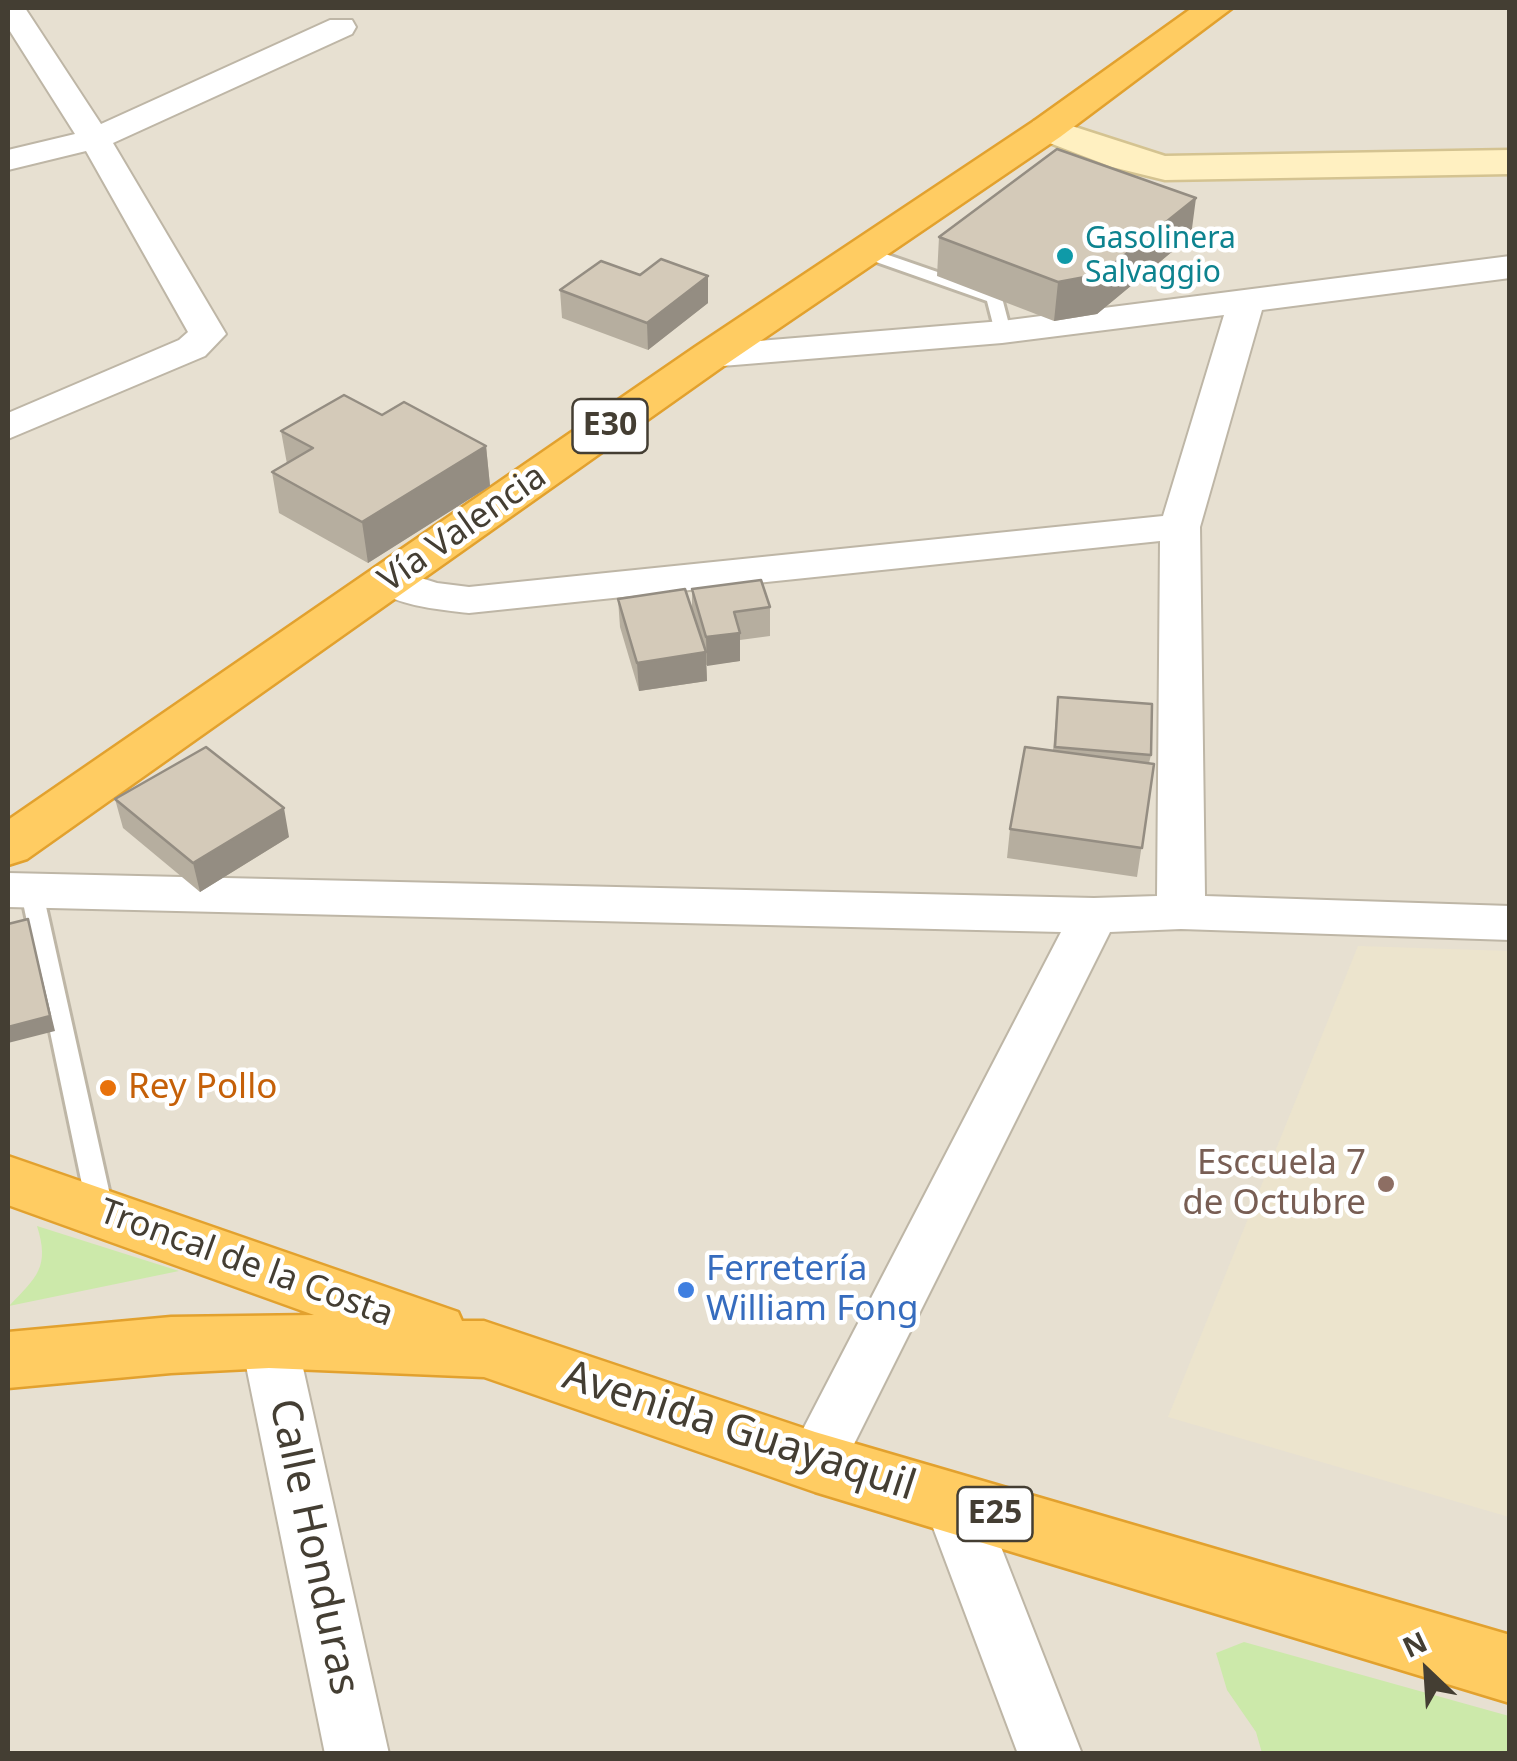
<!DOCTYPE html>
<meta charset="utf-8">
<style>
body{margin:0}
#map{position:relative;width:1517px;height:1761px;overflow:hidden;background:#f2eee3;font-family:"Noto Sans",sans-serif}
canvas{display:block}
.frame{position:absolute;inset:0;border:10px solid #443e33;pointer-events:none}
.north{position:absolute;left:1377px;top:1621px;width:100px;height:100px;-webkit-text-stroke:8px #fff;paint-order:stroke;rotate:335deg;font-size:28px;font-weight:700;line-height:40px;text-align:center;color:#443e33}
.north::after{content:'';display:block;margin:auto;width:35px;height:45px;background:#443e33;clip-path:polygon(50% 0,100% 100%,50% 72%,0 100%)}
</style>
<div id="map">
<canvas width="1517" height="1761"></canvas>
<div class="frame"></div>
<div class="north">N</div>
</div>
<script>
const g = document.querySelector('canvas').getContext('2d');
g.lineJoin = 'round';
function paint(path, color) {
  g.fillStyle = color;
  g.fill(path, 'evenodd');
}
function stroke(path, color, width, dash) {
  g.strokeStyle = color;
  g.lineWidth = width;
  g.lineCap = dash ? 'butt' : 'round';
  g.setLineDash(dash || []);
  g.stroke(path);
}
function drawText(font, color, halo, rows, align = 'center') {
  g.font = font + ' "Noto Sans",sans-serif';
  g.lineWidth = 9;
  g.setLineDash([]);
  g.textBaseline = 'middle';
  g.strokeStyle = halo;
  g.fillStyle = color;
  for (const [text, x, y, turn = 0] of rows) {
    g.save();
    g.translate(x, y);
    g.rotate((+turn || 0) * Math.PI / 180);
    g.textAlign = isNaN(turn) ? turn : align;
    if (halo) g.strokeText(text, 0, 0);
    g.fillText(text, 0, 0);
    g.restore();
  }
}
const residential = new Path2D(`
 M8,8H1509V1753H8Z`);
const education = new Path2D(`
 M1358,946L1509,951V1517L1168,1417Z`);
const green = new Path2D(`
 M37,1226L179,1271L9,1306C37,1277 50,1267 37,1226Z
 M1244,1642L1509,1716V1753H1262L1256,1732L1227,1690L1216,1653Z`);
const lane = new Path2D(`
 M868,248L1001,294L1011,332L1008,336H996L987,301L862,257V249Z
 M32,885L43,893L114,1213L110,1220L101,1223L92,1220L88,1213L21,893Z`);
const street = new Path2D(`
 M8,8H25L101,124L330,20H352L356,27L352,34L113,143L226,334L205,356L8,439V413L179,340L188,332L86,151L8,170V150L75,134L8,28Z
 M1510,256V278L1262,310L1200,527L1205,896L1510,906V940L1181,929L1110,932L836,1480L815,1488L794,1480L786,1462L1061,932L8,907V873L1094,898L1157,896L1160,541L469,613C442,610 384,605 368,581L374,572L389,568L437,583L469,587L1163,516L1224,315L1002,343L710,367L697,364L691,356L697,348L710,345L1002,321Z
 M269,1317L289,1324L297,1341L389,1754H325L241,1341L249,1324Z
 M953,1475L974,1482L983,1501L1082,1754H1018L923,1501L932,1482Z`);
const secondary = new Path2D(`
 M1047,118L1165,156L1510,150V174L1165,180L1112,167L1034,137L1028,129L1034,121Z`);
const highway = new Path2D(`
 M1192,8H1232L1060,137L725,365L27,859L8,865V820L695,347L1034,121Z
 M8,1156L458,1312L462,1321H484L815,1432L1510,1635V1703L815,1492L484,1377L269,1368L171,1373L8,1388V1332L171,1317L314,1315L8,1205Z`);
const wall = new Path2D(`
 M1191,236L1097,314L1054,321L937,276L939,237Z
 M640,275L708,303L648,350L562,318L560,290Z
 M382,415L486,446L490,486L368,563L279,513L272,472L287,464L281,431Z
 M692,589L770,607V636L740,640V661L706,665L707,681L639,691L620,627L618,599L692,611Z
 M1058,697L1151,755L1149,763L1154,764L1137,877L1007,858L1010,829L1053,750Z
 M115,799L289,837L200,892L123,828Z`);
const shadedWall = new Path2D(`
 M1196,198L1191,236L1097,314L1054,321L1058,282Z
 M708,276V303L648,350L647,323Z
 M486,446L490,486L368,563L362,522Z
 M740,633V661L707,666L706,637Z
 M706,652L707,681L639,691L637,663Z
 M284,808L289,837L200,892L193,863Z
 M28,919L55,1031L8,1043V1027Z`);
const building = new Path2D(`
 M1057,149L1196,198L1101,274L1058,282L939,237Z
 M661,259L708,276L647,323L560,290L601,261L640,275Z
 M344,395L382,415L404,402L486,446L362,522L272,472L313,448L281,431Z
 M761,580L770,607L734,612L740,633L706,637L692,589Z
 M685,589L706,652L637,663L618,599Z
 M1058,697L1152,704L1151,755L1055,747Z
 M206,747L284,808L193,863L115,799Z
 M1025,747L1154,764L1142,848L1010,829Z
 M28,919L50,1016L8,1027V924Z`);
const markers = [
 [1065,256,10,"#0f9aa8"],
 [108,1088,10,"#e8710a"],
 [1386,1184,10,"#8d6e63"],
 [686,1290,10,"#3f7fe0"]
];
const farCulturenames = [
 ["Gasolinera",1085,239],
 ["Salvaggio",1085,273]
];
const shields = [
 [610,426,75],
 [995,1514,75]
];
const shieldNames = [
 ["E30",610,426],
 ["E25",995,1514]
];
const streetNames = [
 ["Vía Valencia",463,529,-35],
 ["Troncal de la Costa",246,1264,20]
];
const foodNames = [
 ["Rey Pollo",128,1088]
];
const educationNames = [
 ["Esccuela 7",1366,1164],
 ["de Octubre",1366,1204]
];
const shopNames = [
 ["Ferretería",706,1270],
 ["William Fong",706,1310]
];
const nearStreetnames = [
 ["Avenida Guayaquil",739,1432,18],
 ["Calle Honduras",313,1547,78]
];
paint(residential, '#e7e0d1');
paint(education, '#ece4cd');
paint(green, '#cce9aa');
stroke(lane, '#beb6a6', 6);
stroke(street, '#beb6a6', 4);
stroke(secondary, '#d4c391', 5);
stroke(highway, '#e2a12e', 5);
paint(lane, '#fff');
paint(street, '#fff');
paint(secondary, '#fff0c1');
paint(highway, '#ffcc62');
paint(wall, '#b6ae9f');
paint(shadedWall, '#948d82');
paint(building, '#d4cab9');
stroke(building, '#948d82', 2.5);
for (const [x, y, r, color] of markers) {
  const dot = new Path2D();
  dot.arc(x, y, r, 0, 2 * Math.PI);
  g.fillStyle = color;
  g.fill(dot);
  stroke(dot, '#fff', 4);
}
drawText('30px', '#0d838f', '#fff', farCulturenames, 'left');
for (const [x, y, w] of shields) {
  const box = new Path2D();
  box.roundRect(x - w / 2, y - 27, w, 54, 8);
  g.fillStyle = '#fff';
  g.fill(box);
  stroke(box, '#443e33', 2.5);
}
drawText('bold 32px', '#443e33', null, shieldNames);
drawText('35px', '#443e33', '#fff', streetNames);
drawText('35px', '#c56008', '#fff', foodNames, 'left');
drawText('35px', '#785e54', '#fff', educationNames, 'right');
drawText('35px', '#366cbe', '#fff', shopNames, 'left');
drawText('42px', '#443e33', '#fff', nearStreetnames);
</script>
